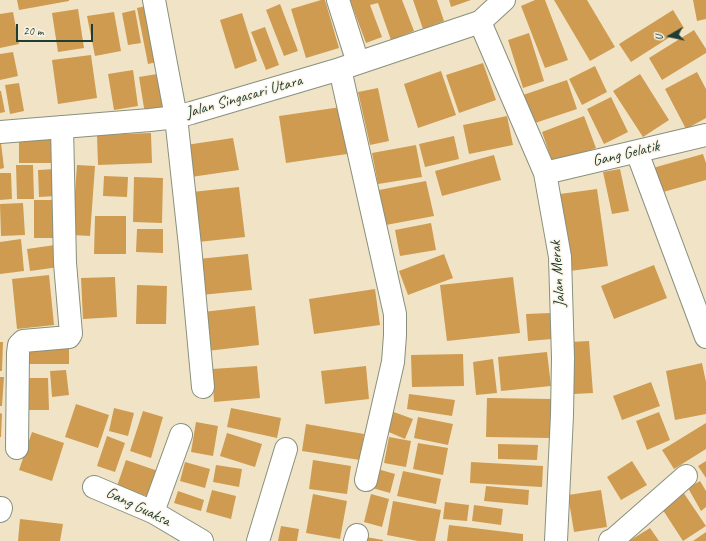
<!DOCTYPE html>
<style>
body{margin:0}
#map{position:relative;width:706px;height:541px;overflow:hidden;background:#f1e4c6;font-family:Caveat,sans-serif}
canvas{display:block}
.north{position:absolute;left:650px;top:16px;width:40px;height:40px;-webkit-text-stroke:3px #fcf5e5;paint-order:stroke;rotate:261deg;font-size:11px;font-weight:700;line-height:16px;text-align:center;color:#1f3d34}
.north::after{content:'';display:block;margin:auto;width:14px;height:18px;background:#1f3d34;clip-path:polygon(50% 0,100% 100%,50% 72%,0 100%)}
.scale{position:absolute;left:16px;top:24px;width:77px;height:18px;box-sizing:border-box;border:2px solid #1f3d34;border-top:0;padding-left:5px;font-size:12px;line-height:14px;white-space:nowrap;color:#1f3d34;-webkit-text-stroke:3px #fcf5e5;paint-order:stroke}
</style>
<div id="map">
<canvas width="706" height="541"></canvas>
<div class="north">U</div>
<div class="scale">20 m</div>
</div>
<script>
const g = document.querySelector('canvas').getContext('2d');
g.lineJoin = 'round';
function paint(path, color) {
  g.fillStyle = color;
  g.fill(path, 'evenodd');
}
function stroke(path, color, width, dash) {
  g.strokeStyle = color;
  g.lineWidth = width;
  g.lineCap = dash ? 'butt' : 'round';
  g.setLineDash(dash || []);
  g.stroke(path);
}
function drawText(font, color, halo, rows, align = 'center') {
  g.font = font + ' Caveat,sans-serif';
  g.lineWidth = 3;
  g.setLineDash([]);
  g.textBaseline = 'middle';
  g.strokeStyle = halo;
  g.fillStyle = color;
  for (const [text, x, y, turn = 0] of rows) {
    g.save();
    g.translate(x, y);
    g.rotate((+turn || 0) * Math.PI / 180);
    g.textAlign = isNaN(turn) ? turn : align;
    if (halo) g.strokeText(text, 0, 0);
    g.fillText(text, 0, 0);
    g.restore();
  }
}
const building = new Path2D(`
 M17,0H69V1L19,10Z
 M321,0H325L339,48L306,58L291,9Z
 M350,0H402L414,31L391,40L378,3L370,5L382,37L366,43Z
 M413,0H437L444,21L423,29Z
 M449,0H471L451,7Z
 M535,0H545L568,60L545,68L521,6Z
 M554,0H587L615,47L590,61Z
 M693,0H706V19L697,21Z
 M280,4L298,51L284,56L266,10Z
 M150,5L162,61L148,64L137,8Z
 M78,9L84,48L58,52L52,13Z
 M135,10L141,43L128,45L122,13Z
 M673,10L684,28L631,62L619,44Z
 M13,12L19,44L0,48V14Z
 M114,12L121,51L95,56L87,16Z
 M242,13L257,61L235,69L220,20Z
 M265,27L279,65L266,70L251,32Z
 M694,30L706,49V53L662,80L649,58Z
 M529,33L544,81L523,88L508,40Z
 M13,52L18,76L0,80V54Z
 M91,55L97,98L58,104L52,60Z
 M483,63L496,100L459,113L446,75Z
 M595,66L607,92L582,105L569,79Z
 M133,70L138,106L114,110L108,74Z
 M441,71L456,115L418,128L404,84Z
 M697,72L706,89V118L686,129L665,89Z
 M163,73L170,109L145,114L139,77Z
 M640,74L669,120L643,137L613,91Z
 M567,80L577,109L532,124L523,95Z
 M19,83L24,111L10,114L5,85Z
 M378,88L389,141L370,145L358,92Z
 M0,91H1L5,112L0,113Z
 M611,97L628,132L604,144L587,109Z
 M341,107L347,154L286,163L279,116Z
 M507,116L513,145L469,154L463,125Z
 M584,116L596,148L553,164L542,132Z
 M151,133L152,163L98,165L97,135Z
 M454,136L459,159L425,167L419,144Z
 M233,138L239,170L191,177L186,145Z
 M19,139H59V163H19Z
 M0,143H1L4,168L0,169Z
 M416,145L422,177L378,184L372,153Z
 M703,154L706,163V180L656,194L649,169Z
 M494,155L501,180L442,196L435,171Z
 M16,165H33L34,199H17Z
 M77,165L95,166L90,236L72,235Z
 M55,169L56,196L39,197L38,170Z
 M620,169L629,211L612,214L603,172Z
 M0,173H11L12,199L0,200Z
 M104,176L128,177L127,197L103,196Z
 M134,177L163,178L162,223L133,222Z
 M426,181L434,216L386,225L379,190Z
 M239,187L245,237L198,242L192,192Z
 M597,189L608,266L570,271L560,194Z
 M34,200H56V238H34Z
 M23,203L25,235L1,236L0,204Z
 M95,216H126V254H94Z
 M431,223L436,250L400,256L395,230Z
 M137,229H163V253L136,252Z
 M21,239L24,271L0,274V242Z
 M55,245L59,267L30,271L27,249Z
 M248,254L252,290L201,295L198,259Z
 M444,254L453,278L408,295L399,271Z
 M654,265L667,298L614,319L601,286Z
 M49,275L54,325L17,329L12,279Z
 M115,277L117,317L83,319L81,278Z
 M513,277L520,333L447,341L440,285Z
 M137,285L167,286L166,324H136Z
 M375,289L380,325L314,334L309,299Z
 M255,306L259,345L207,351L203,312Z
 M550,313L552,339L528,341L526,314Z
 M69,341V364H28V342Z
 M589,341L593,393L574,394L570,342Z
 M0,342H3L2,371H0Z
 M547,352L551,386L501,391L498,357Z
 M463,354L464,386L412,387L411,355Z
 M493,359L497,393L476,395L473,362Z
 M702,363L706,382V414L675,420L666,371Z
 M257,366L260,398L214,402L212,369Z
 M366,366L369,399L325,404L321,371Z
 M66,370L69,395L52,397L50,371Z
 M0,377H4L2,406H0Z
 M25,378H48L49,410H25Z
 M651,382L660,406L622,420L613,396Z
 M409,394L455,400L452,416L407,409Z
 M487,398L552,399L551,438L486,437Z
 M76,404L109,415L98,448L65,437Z
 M114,408L134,413L128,436L109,431Z
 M231,408L281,418L277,438L227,427Z
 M143,411L163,417L151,458L130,451Z
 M391,411L413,419L405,439L384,430Z
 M659,412L670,440L647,450L636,421Z
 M0,413L2,414L1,437H0Z
 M418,417L453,424L448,445L414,438Z
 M196,422L218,426L213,456L191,452Z
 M706,423V449L674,469L662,450Z
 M306,424L364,434L360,460L302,451Z
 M32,432L64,443L52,481L19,470Z
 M227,433L262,444L255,467L220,456Z
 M107,436L125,443L115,472L97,466Z
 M389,437L411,441L406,467L384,463Z
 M418,443L448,448L443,475L413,469Z
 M498,444L538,445L537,460L498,459Z
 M126,460L158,471L149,497L117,486Z
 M313,460L351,466L347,494L309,489Z
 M632,461L647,485L621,500L607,477Z
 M706,461V478L698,466Z
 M185,462L210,469L205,488L180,481Z
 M471,462L543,466L542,487L470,483Z
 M216,465L242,469L239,487L213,482Z
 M374,468L395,474L390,493L369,487Z
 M403,471L441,479L436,504L397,496Z
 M700,481L706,491V507L701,511L688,488Z
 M486,486L529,490L528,505L484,501Z
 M681,489L706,526L683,541L659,504Z
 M212,490L236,496L231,519L206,512Z
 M601,490L607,527L574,532L568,495Z
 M178,491L204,500L201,511L174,503Z
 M313,494L347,501L340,539L306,533Z
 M371,494L389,499L382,527L364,522Z
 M393,501L441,510L435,541H418L387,535Z
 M445,502L469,505L467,521L443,519Z
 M474,505L503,509L501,525L472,521Z
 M20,519L63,524L60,541H18Z
 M449,525L523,534V541H447Z
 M281,526L299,529L297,541H278Z
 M650,528L659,541H629Z
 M706,532V541H693Z
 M366,537L383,540V541H365Z`);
const minor = new Path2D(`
 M154,0L176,117L190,246L203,387
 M338,0L358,63
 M480,22L545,173L560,257L563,358L562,415L556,541
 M340,69L395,314V335L393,362L366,480
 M0,132L150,120L176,117L191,113L340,69L480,22L504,0
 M637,152L706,337
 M545,173L706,135
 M17,448L18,353L19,345L23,341L69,337L71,334L65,263L62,127
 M94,487L153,512L202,541
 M0,511L1,508
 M153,512L181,435
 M258,541L286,449
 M355,541L357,535
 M610,541L613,540L686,476`);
const streetNames = [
 ["Jalan Singasari Utara",244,97,-16],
 ["Gang Gelatik",626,154,-13],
 ["Jalan Merak",558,274,-94],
 ["Gang Guaksa",138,507,26]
];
paint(building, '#ce9b51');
stroke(minor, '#88907d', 24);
stroke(minor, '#fff', 22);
drawText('16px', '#1f3d34', '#fcf5e5', streetNames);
</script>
